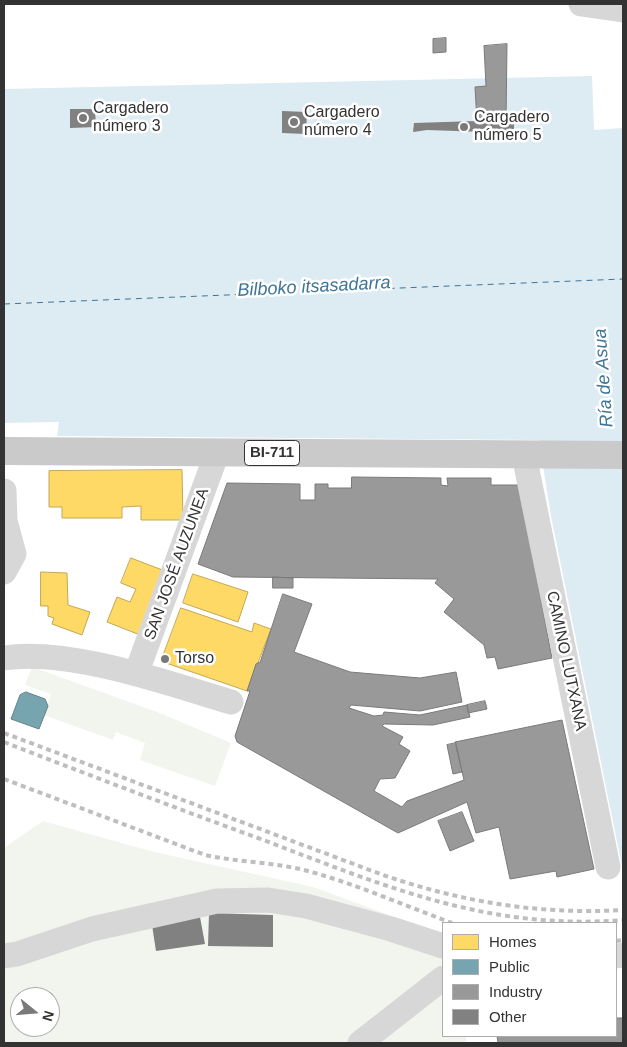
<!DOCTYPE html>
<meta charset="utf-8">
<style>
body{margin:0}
#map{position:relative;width:627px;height:1047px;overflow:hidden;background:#fff;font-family:Helvetica,sans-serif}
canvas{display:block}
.frame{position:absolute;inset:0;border:5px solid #333;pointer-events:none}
.legend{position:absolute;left:442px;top:922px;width:175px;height:115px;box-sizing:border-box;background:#fff;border:1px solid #adadad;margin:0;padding:6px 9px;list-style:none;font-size:15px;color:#333}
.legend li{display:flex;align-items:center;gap:10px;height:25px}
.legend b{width:25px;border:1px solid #adadad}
.north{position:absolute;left:10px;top:987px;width:50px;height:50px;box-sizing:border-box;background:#fff;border:1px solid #adadad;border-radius:50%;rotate:107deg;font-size:14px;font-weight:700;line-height:20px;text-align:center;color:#333}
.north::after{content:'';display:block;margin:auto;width:18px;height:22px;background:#7a7a7a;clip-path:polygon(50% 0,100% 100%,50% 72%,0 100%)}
</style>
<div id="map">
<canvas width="627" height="1047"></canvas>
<div class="frame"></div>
<ul class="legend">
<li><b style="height:14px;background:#ffd966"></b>Homes</li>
<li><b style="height:14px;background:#76a5af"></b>Public</li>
<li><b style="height:14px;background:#999"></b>Industry</li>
<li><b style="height:14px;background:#818181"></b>Other</li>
</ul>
<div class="north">N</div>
</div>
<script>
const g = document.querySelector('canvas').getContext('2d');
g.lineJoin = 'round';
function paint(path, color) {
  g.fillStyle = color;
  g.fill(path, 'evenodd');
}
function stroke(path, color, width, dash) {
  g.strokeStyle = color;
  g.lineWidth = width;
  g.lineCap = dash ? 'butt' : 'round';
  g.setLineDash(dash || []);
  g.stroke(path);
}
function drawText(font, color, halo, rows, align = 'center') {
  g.font = font + ' Helvetica,sans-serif';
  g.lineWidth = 5;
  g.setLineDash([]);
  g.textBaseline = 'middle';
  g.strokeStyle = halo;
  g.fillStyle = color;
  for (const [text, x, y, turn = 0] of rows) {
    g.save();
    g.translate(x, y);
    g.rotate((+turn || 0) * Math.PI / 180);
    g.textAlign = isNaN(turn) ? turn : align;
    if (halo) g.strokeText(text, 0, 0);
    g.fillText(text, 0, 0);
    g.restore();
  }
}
const green = new Path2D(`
 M32,667L157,712L231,743L215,786L140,760L145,743L116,732L113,740L44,715L51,694L25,685Z
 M43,821L154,852L313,887L443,935V1036H466V1043H4V848ZM20,997H50V1027H20Z`);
const water = new Path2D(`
 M592,76L594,130L623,128V871L551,516L539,440L57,436L59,422L4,423V89Z`);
const homes = new Path2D(`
 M182,470L183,520H141V506L122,507V518H62V507H49V471Z
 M131,558L165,571L140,635L107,622L117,597L130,602L136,589L121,583Z
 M41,572L67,573L68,605L90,612L82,635L52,624L54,618L48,616V606H41Z
 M193,574L248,592L238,622L183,603Z
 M181,608L252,632L254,623L271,629L247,691L166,663L163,656Z`);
const public = new Path2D(`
 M26,692L45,699L48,706L39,729L11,719L20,695Z`);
const industry = new Path2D(`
 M446,38V52L433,53V39Z
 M507,44L506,121H477L475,87L486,86L484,46Z
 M352,477L441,478V485L448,486L447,478H491V485H519L552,658L498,669L495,657L487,658L484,645L444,612L454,599L435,583L438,579L233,577L198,564L227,483L300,484V500H315V484H328V488H351Z
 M273,577L293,578V588H273Z
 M283,594L312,604L294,652L350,672L420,678L456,672L462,702L420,711L351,705L349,708L374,716L383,715L384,712L420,715L467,705L470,717L433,725L384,724L382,726L403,737L399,744L410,751L395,778L380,779L374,791L402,807L407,801L464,780L455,742L562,720L594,869L557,877L556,871L510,879L499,827L476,833L467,802L398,833L237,742L235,736L250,691H247L256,664L260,662Z
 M485,701L487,709L468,713L467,705Z
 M456,743L462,772L453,774L447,745Z
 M462,812L474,841L450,851L438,821Z
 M616,1018H623V1043H498L497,1036H616Z`);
const ferry = new Path2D(`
 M4,304L623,279`);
const building = new Path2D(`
 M70,109H95L96,127L70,128Z
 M282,111L307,112L306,134L282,133Z
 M477,121L514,123V133L427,130L413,132L414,123Z
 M209,913L273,915V947L208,946Z
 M200,917L205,944L156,951L152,925Z`);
const minor = new Path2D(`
 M581,4L623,10
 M524,455L608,867
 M4,491L5,521L14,554L4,572
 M4,658C69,648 167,683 231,702
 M136,674L217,453
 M4,956L17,954L92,929L217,901L268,900L306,906L391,929L443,946
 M616,956L623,955
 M360,1043L443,978`);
const major = new Path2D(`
 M4,451L623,455`);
const rail = new Path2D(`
 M4,733L383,875C462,902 540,915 623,910
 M4,742C89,775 173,807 258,838C382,885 487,931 623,920
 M4,779L205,855C237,862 271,862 304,870C354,883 403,905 452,923
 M616,941L623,940`);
const markers = [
 [83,118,5,"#7a7a7a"],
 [294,122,5,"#7a7a7a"],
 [464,127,5,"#7a7a7a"],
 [165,659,5,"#7a7a7a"]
];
const shields = [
 [272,453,55]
];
const shieldNames = [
 ["BI-711",272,453]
];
const poiNames = [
 ["Cargadero",93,109],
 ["número 3",93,127],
 ["Cargadero",304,113],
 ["número 4",304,131],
 ["Cargadero",474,118],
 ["número 5",474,136],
 ["Torso",175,659]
];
const streetNames = [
 ["SAN JOSÉ AUZUNEA",177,564,-70],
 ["CAMINO LUTXANA",566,661,78]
];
const waterNames = [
 ["Bilboko itsasadarra",314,287,-3],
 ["Ría de Asua",604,378,-94]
];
paint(green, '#f1f5ed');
paint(water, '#ddebf3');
paint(homes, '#ffd966');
stroke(homes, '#c2a757', 1);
paint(public, '#76a5af');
stroke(public, '#62838a', 1);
paint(industry, '#999');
stroke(industry, '#7a7a7a', 1);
stroke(ferry, '#3f7597', 1, [6, 5]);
paint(building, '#818181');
stroke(minor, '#d7d7d7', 25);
stroke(major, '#cacaca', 28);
stroke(rail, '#bebebe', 4, [5, 4]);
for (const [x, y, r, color] of markers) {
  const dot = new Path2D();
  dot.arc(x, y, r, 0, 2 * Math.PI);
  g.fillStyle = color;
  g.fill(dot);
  stroke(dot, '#fff', 2);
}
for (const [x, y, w] of shields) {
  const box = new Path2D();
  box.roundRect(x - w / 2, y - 12.5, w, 25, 4);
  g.fillStyle = '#fff';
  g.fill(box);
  stroke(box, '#333', 1);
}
drawText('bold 15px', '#333', null, shieldNames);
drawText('16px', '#333', '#fff', poiNames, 'left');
drawText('16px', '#333', '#fff', streetNames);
drawText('italic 18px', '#3f7597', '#fff', waterNames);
</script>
